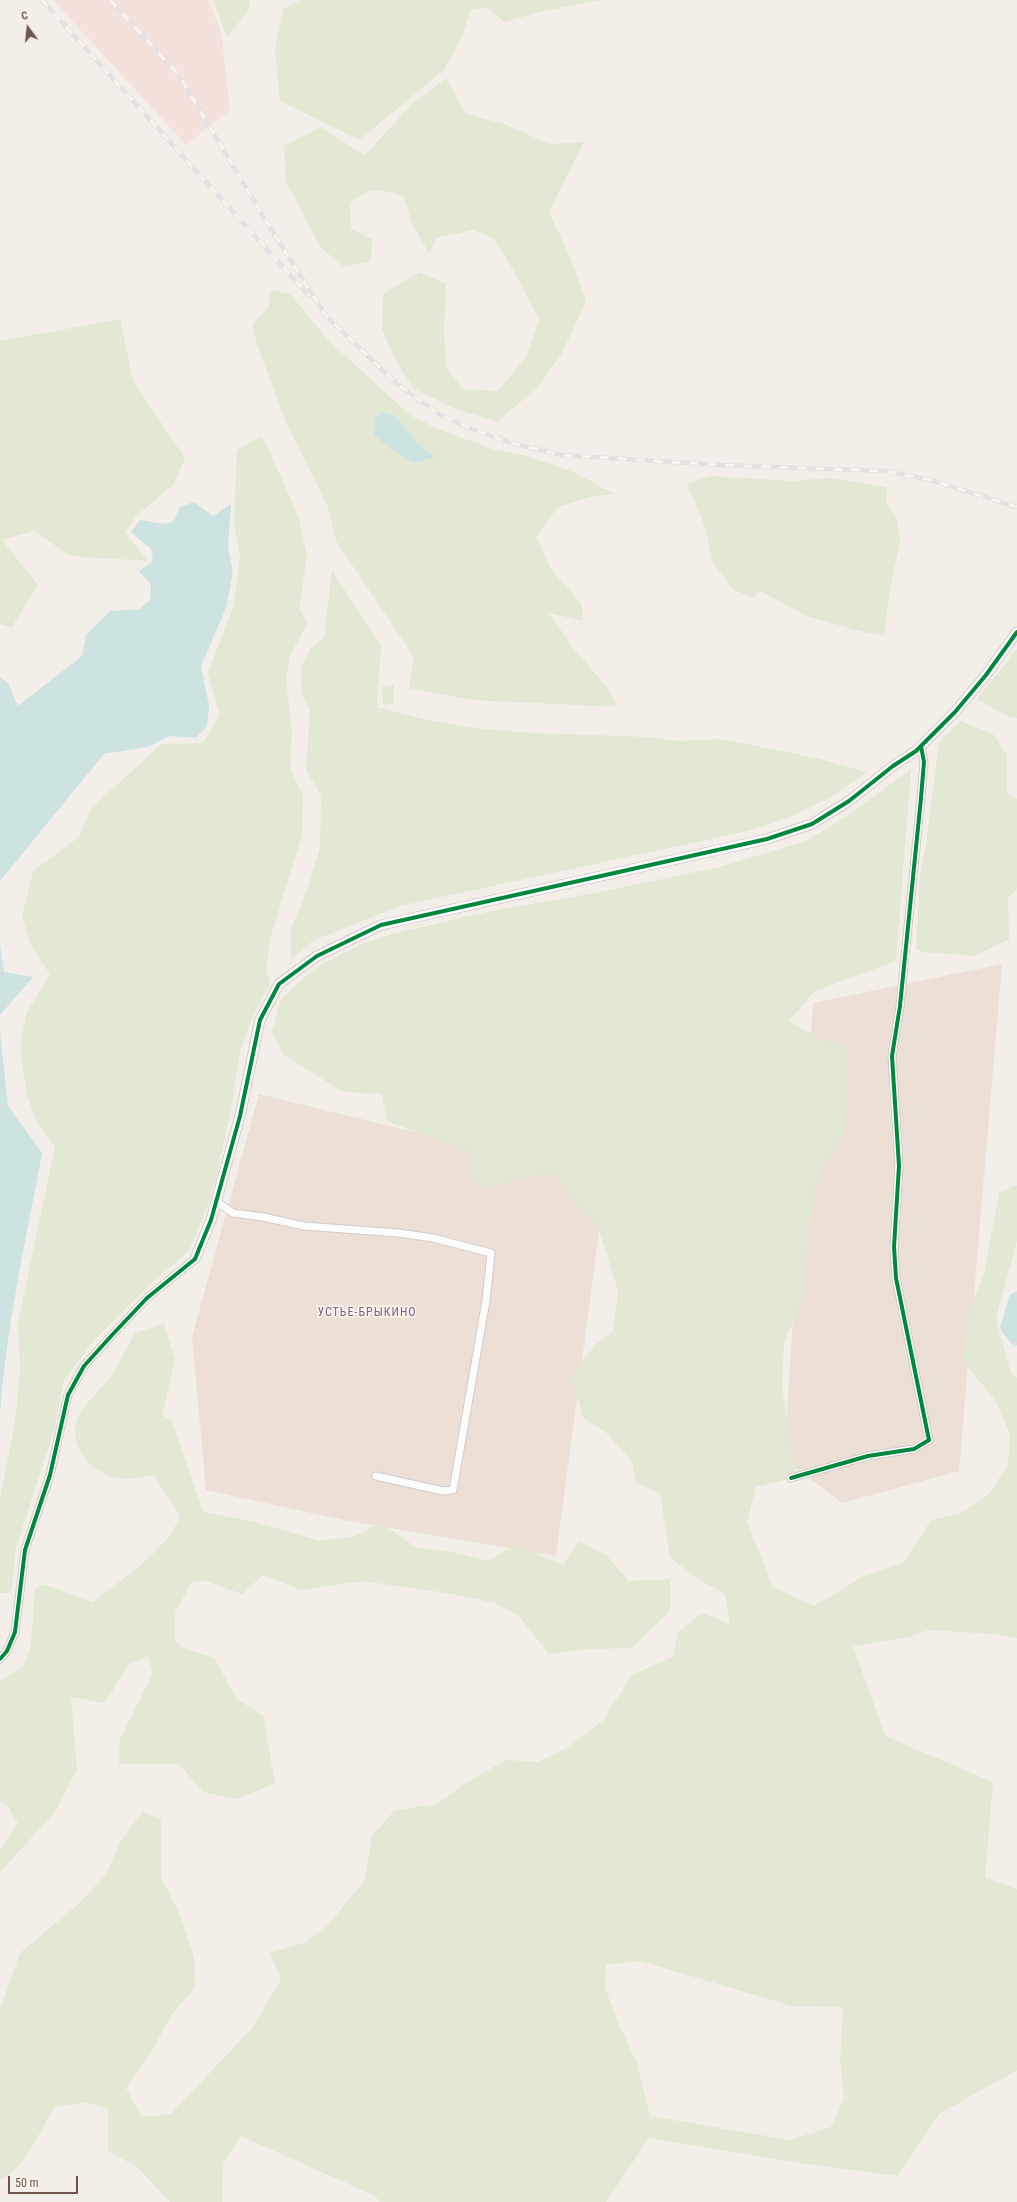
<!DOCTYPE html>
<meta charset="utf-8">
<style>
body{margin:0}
#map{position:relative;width:1017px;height:2202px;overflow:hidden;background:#f4eee8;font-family:"Roboto Condensed",sans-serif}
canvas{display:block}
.north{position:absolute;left:8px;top:8px;width:40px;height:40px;-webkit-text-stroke:3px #fcf3e9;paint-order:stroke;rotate:345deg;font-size:11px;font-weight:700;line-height:16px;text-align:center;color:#6d554d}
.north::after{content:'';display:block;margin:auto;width:14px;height:18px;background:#6d554d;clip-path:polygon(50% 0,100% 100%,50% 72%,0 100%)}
.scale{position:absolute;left:8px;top:2176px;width:70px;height:18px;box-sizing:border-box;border:2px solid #6d554d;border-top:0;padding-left:5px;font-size:12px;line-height:14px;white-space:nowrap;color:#6d554d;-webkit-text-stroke:3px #fcf3e9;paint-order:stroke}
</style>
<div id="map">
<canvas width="1017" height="2202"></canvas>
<div class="north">С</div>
<div class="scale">50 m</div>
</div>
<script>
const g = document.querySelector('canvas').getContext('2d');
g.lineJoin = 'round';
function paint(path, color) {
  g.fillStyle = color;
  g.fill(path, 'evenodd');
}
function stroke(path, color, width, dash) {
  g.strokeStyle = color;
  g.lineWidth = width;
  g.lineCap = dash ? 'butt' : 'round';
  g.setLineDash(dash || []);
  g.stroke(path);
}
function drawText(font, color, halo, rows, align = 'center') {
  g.font = font + ' "Roboto Condensed",sans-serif';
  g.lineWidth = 3.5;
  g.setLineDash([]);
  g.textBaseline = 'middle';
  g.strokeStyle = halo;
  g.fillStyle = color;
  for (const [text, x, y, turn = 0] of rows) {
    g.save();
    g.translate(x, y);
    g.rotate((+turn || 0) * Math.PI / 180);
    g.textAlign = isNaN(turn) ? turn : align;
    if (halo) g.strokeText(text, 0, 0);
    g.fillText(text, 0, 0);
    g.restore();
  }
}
const residential = new Path2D(`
 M1002,964L959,1471L842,1503L784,1459L813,1003Z
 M259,1094L606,1179L556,1556L343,1520L206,1490L192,1337Z`);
const commercial = new Path2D(`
 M53,0H208L221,30L230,110L186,145Z`);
const green = new Path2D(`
 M213,0H249L250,8L227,38Z
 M300,0H601L539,12L505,22L487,8L471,9L461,39L444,70L359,140L280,101L275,49L283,9Z
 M446,78L466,114L505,124L549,144L584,142L549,212L569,255L586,301L562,353L538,387L497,422L456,409L414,389L395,360L382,329L383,294L419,272L446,284L444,331L446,368L463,389L498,391L527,356L539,319L511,266L493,238L473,230L437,238L429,253L412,224L404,197C380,188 370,186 350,203L351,229L372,239L371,261L344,267L321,248L286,182L284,146L320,127L365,155L411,105Z
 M271,290L290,294L330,342L410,415L438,429L496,450L523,455L576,473L614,494L593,496L558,507L536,537L551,569L582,605L583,621L549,613L574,649L611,692L617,707L472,700L409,688L414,657L336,541L328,507L286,422L257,344L252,324L268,308ZM397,417L415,441L435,457L375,418Z
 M120,319L133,381L185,458L174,484L136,516L125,533L148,561L70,556L34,531L2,540L38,585L12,627L0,624V341Z
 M262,435L298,516L307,555L299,609L308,623L290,655L286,678L292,733L290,768L303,796L302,835L270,938L266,968L270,984L252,1017L240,1051L232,1105L217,1175L208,1205L189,1251L155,1280L94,1340L64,1380L54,1430L16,1548L11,1593H0V1498L15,1423L20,1370L18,1322L55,1147L37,1122L27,1095L20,1047L26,1014L50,974L32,948L22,917L33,871L79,837L91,808L162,744L203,743L220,715L208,673L234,605L240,556L234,524L237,450Z
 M710,476L792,481L830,478L887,487L886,502L897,518L900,542L890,588L884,636L859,631L806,616L761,591L752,598L731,588L713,562L704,524L687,484Z
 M332,570L381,646L377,707L427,720L475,728L534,733L648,737L678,741L722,739L816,758L867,772L830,798L785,819L748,831L400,906L314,940L291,960V929L309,885L320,847L321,795L306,770L310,710L302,694L301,667L311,648L324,637Z
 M1017,649V718L1007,716L977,699Z
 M394,685V704H383L382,686Z
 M960,721L993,734L1007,755V794L1017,799V888L1008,898L1009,939L974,956L922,952L916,949L920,875L926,844L939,743Z
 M911,769L896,961L815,991L789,1021L821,1039L846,1044L847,1100L844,1132L820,1173L813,1199L801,1305L784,1342L782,1388L797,1477L756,1487L747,1522L773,1587L814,1606L864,1576L904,1562L931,1520L960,1514L990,1493L1008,1464L1010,1434L995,1400L963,1361L967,1319L985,1270L999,1193L1017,1185V1241L996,1318L1011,1374L1017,1378V1638L995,1634L929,1630L909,1637L853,1646L885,1736L993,1782L985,1878L1017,1889V2070L939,2114L898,2176L807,2164L649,2138L606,2202H380L375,2196L241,2136L223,2164L222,2202H170L137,2167L108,2151V2109L85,2102L54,2108C43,2126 20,2175 0,2180V2010L20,1953L77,1905L106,1875L119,1844L143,1811L161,1820V1877L180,1915L194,1957L195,1988L171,2015L152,2051L126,2088L142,2117L171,2114L252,2028L281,1980L270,1953L303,1943L328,1925L365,1880L372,1836L395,1810L437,1804L467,1782L506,1760L538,1762L568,1747L602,1721L633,1674L673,1657L678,1632L702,1613L730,1624L725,1594L693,1576L670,1557L660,1494L636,1482L632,1462L608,1434L583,1418L572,1375L596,1344L613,1332L618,1290L598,1227L575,1204L554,1173L521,1178L494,1187L470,1180L471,1153L387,1121L382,1094L343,1092L284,1055L272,1032L281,999L315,968L362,944L392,934L491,911L606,891L723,866L806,841L850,814ZM640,1961L792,2006L843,2007L840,2059L844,2099L831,2127L790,2140L650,2116L637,2063L619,2025L605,1988L606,1965Z
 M164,1323L175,1360L162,1415L172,1421L203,1512L255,1522L320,1541L355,1536L381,1523L417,1548L448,1551L489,1561L515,1544L563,1565L578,1541L606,1555L629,1581L670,1579V1611L632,1648L589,1649L549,1654L519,1616L495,1603L453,1594L363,1581L301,1590L263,1575L242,1594L203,1580L192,1582L175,1612V1641L184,1648L214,1658L237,1699L263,1716L275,1783L237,1799L203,1792L179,1764H119L120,1739L153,1673L148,1656L129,1664L105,1703L71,1697L77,1769L55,1812L0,1872V1850L18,1823L8,1807L0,1802V1681L24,1666L31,1644L35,1589L43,1584L92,1602C121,1580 167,1551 180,1516L154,1476C144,1476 133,1479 123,1479C96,1477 70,1451 76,1423C80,1408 101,1389 111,1376C120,1363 127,1347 135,1333Z`);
const water = new Path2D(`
 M383,412L397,417L415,441L435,457L414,463L390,448L374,435L375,418Z
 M194,502L213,516L231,504L228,548L233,572L226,608L201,666L209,706L207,726L196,738L169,736L148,747L104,754L0,881V677L8,683L18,706L82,656L86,635L110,611L140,609L150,600L151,584L139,571L153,561L151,549L131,532L140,520L164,524L173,522L180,507Z
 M0,944L4,972L33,977L0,1015Z
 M0,1032L8,1106L42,1153C26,1240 6,1327 0,1415Z`);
const river = new Path2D(`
 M1017,1300L1009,1327L1017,1337`);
const minor = new Path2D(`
 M217,1202L233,1213L263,1217L304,1226L398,1233L433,1238L491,1253L486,1301L453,1490L443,1491L376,1476
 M791,1478L868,1456L914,1449L929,1440L896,1278L894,1247L899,1166L892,1056L900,1006L921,798L924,762L921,746
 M0,1659L7,1651L15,1632L25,1550L50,1475L68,1395L84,1366L113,1334L147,1298L195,1259`);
const tertiary = new Path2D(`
 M195,1259L211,1220L240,1116L260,1020L279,984L317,956L381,925L767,839L812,824L849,801L893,766L916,751L955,712L986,675L1017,632`);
const rail = new Path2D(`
 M42,0L309,296
 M110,0L178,74L266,221L326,316L396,383L439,414L471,429L511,443L561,455L720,465L885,471L931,480L1017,507`);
const cycleway = new Path2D(`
 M791,1478L868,1456L914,1449L929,1440L896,1278L894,1247L899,1166L892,1056L900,1006L921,798L924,762L921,746
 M0,1659L7,1651L15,1632L25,1550L50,1475L68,1395L84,1366L113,1334L147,1298L195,1259L211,1220L240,1116L260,1020L279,984L317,956L381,925L767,839L812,824L849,801L893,766L916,751L955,712L986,675L1017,632`);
const neighbourhoodNames = [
 ["УСТЬЕ-БРЫКИНО",367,1313]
];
paint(residential, '#ece0d6');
paint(commercial, '#f3e2dc');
paint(green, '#e2e8d4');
paint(water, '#cce3e2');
stroke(river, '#cce3e2', 17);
stroke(minor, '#d3cbc7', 9);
stroke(tertiary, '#d3cbc7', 11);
stroke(minor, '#fdfcfc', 7);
stroke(tertiary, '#fdfcfc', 9);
stroke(rail, '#e3e1e3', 4.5);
stroke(rail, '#fcf3e9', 3, [9]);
stroke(cycleway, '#00873e', 4);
g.letterSpacing = '1px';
drawText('12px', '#7a658a', '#fcf3e9', neighbourhoodNames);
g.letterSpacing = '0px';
</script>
